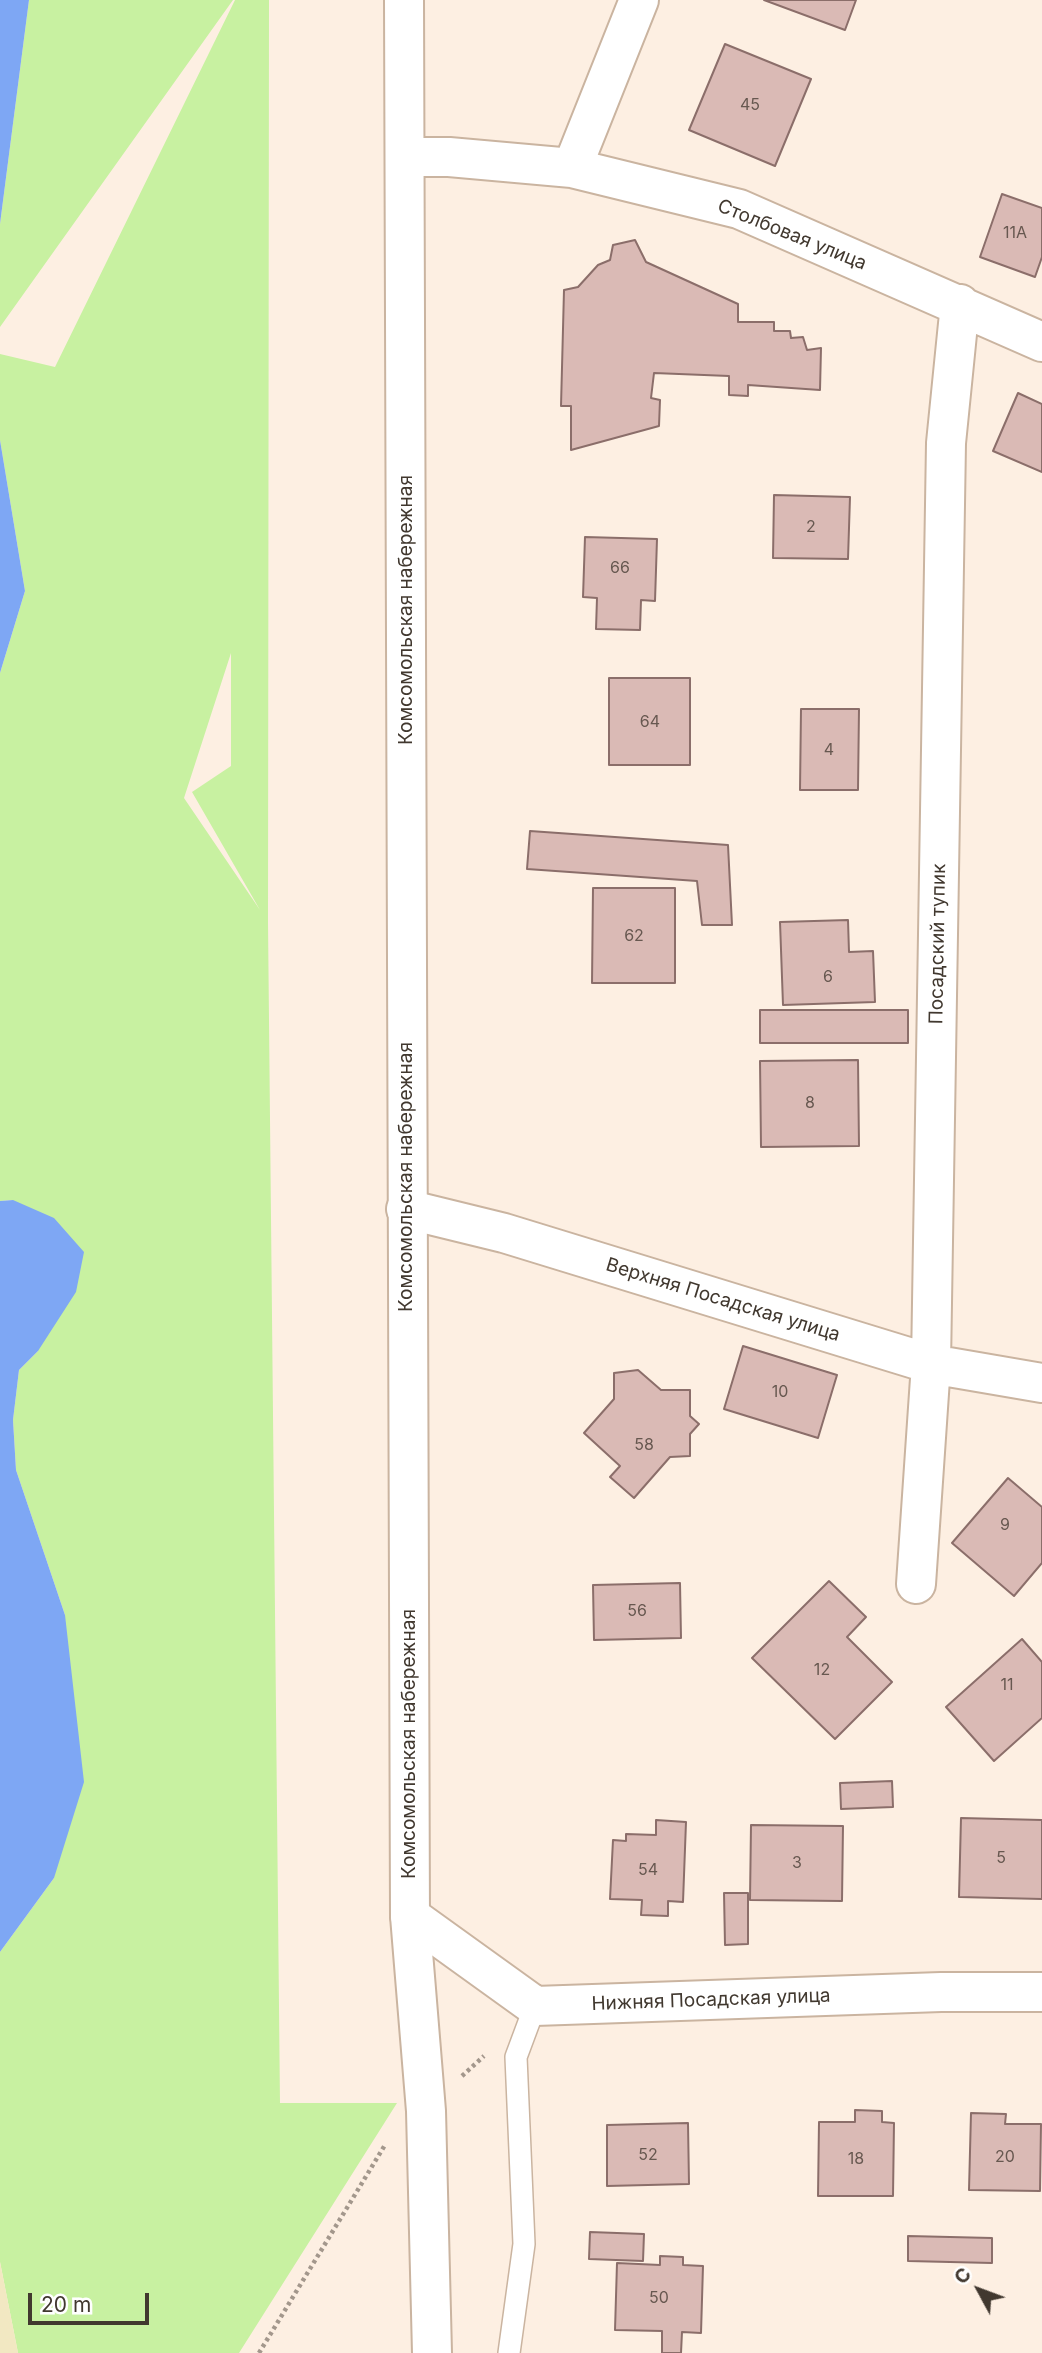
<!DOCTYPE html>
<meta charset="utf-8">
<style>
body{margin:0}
#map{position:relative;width:1042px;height:2353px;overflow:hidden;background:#fdefe2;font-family:Inter,sans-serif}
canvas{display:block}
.north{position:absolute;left:944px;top:2255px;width:70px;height:70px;-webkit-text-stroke:5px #fff;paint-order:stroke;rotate:311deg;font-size:19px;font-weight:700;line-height:28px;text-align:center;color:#41382f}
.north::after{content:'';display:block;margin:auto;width:24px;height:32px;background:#41382f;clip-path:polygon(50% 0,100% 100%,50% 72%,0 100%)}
.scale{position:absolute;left:28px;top:2293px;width:121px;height:32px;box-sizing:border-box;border:4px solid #41382f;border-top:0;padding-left:9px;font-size:21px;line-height:24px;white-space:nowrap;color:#41382f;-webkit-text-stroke:5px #fff;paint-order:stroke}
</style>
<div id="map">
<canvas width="1042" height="2353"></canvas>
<div class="north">С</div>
<div class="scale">20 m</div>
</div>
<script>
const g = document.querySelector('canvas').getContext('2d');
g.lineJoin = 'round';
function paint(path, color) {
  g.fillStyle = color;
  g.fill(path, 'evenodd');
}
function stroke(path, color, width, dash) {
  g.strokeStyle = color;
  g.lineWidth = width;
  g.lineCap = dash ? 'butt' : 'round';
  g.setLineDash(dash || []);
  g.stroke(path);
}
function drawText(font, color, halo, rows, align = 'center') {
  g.font = font + ' Inter,sans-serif';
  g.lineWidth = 6;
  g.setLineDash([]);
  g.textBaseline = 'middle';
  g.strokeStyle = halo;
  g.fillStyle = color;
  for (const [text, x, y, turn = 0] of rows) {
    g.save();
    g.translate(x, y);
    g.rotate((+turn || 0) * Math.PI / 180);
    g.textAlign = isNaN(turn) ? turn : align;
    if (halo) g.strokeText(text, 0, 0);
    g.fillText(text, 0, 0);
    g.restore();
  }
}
const green = new Path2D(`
 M29,0H233L0,327V224Z
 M235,0H269L268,922L280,2103H397L239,2353H18L0,2262V1952L54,1878L65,1615L16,1470L13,1420L19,1370L38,1351L13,1200L0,1201V673L25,591L0,440V354L55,367ZM231,653V766L192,792L260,910L184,798Z`);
const sand = new Path2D(`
 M0,2262L18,2353H0Z`);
const water = new Path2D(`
 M0,0H29L0,224Z
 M0,440L25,591L0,673Z
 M13,1200L54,1218L84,1252L76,1292L38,1351L19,1370L13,1420L16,1470L65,1615L84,1782L54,1878L0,1952V1201Z`);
const building = new Path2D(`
 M764,0H856L845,30Z
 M725,44L811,79L775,166L689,130Z
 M1002,194L1042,208V257L1035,277L980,257Z
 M635,240L646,262L738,304V322H774V331H790L791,338L803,337L807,350L821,348L820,390L748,385V396L729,395V376L654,373L651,398L660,400L659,426L571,450V406H561L564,290L578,287L598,265L610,260L613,245Z
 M1018,393L1042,404V472L993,451Z
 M774,495L850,497L848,559L773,558Z
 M585,537L657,539L655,601L641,600L640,630L596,629L597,598L583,597Z
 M609,678H690V765H609Z
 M801,709H859L858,790H800Z
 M530,831L728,845L732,925H702L697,881L527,869Z
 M593,888H675V983H592Z
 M848,920L849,952L873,951L875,1002L783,1005L780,922Z
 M760,1010H908V1043H760Z
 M858,1060L859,1146L761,1147L760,1061Z
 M743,1346L837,1375L818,1438L724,1409Z
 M638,1370L661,1390H690V1416L699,1424L690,1434V1456L670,1457L634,1498L610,1477L620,1466L584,1433L614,1399V1373Z
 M1008,1478L1042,1507V1563L1014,1596L952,1543Z
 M829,1581L866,1617L847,1637L892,1682L835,1739L752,1658Z
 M680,1583L681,1638L594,1640L593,1585Z
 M1022,1639L1042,1662V1718L994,1761L946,1707Z
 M892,1781L893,1807L841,1809L840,1783Z
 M961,1818L1042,1820V1899L959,1897Z
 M656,1820L686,1822L683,1902L668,1901V1916L641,1915L642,1900L610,1899L613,1840L626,1841V1834L656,1835Z
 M751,1825L843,1826L842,1901L750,1900Z
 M724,1893H748V1944L725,1945Z
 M855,2110L882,2111V2122L894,2123L893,2196H818L819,2122H855Z
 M971,2113L1006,2114L1005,2124H1041L1040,2191L969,2190Z
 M688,2123L689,2184L607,2186V2125Z
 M590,2232L644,2234L643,2261L589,2259Z
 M908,2236L992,2238V2263L908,2261Z
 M660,2256L683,2257V2265L703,2266L701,2333L682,2332L681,2353H662V2331L615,2330L617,2263L660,2265Z`);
const path = new Path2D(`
 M462,2076L484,2056
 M259,2353L385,2145`);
const service = new Path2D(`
 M509,2353L524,2244L516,2057L535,2006`);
const minor = new Path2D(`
 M405,157H449L572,168L739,209L1042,342
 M572,168L639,0
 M406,1209L504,1233L931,1364L1042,1383
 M916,1584L931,1364L946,443L960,304
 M410,1916L535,2006L941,1992H1042`);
const tertiary = new Path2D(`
 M404,0L410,1916L426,2111L432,2353`);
const numberNames = [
 ["45",750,105],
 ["11А",1015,233],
 ["2",811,527],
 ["66",620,568],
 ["64",650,722],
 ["4",829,750],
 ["62",634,936],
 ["6",828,977],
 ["8",810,1103],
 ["10",780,1392],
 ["58",644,1445],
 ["9",1005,1525],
 ["56",637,1611],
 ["12",822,1670],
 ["11",1007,1685],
 ["5",1001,1858],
 ["3",797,1863],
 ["54",648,1870],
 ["52",648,2155],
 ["20",1005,2157],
 ["18",856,2159],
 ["50",659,2298]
];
const streetNames = [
 ["Столбовая улица",792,235,22],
 ["Комсомольская набережная",406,610,-90],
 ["Посадский тупик",938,944,-89],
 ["Комсомольская набережная",406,1177,-90],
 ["Верхняя Посадская улица",723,1300,17],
 ["Комсомольская набережная",409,1744,-90],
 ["Нижняя Посадская улица",711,2000,-2]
];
paint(green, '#c8f1a1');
paint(sand, '#f2e8c2');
paint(water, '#7ea7f4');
paint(building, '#dabab5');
stroke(building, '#8b6e6a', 2);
stroke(service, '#cab4a0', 24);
stroke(minor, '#cab4a0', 42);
stroke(tertiary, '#cab4a0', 42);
stroke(path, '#a3978c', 4.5, [3.5, 3.5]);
stroke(service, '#fff', 21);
stroke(minor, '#fff', 38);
stroke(tertiary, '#fff', 38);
drawText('16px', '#675850', null, numberNames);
drawText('19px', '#41382f', '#fff', streetNames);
</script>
